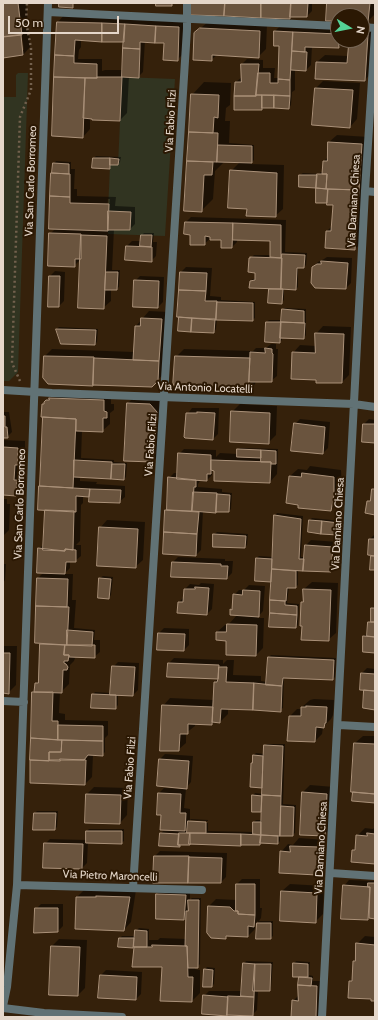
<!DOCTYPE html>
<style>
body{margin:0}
#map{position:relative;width:378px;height:1020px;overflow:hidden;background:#35210b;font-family:Cabin,sans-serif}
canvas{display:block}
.frame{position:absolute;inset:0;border:4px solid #e5d7ca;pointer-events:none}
.north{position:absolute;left:330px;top:8px;width:40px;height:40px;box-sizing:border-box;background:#2b1803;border:1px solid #756453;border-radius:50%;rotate:100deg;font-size:11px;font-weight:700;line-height:16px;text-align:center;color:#e5d7ca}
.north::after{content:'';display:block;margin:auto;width:14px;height:18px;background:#54d396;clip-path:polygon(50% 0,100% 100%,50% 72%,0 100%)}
.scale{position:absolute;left:8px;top:16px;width:111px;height:18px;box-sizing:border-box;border:2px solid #e5d7ca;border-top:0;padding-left:5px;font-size:12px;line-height:14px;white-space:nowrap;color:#e5d7ca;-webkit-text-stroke:3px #2b1803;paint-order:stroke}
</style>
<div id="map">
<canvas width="378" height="1020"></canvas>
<div class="frame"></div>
<div class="north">N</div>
<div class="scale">50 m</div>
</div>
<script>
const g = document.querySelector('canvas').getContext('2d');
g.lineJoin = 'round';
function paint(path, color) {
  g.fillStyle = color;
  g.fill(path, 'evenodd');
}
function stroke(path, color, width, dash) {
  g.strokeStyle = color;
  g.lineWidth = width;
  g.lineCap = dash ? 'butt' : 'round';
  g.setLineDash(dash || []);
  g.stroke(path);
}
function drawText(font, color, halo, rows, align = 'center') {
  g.font = font + ' Cabin,sans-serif';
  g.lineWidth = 4;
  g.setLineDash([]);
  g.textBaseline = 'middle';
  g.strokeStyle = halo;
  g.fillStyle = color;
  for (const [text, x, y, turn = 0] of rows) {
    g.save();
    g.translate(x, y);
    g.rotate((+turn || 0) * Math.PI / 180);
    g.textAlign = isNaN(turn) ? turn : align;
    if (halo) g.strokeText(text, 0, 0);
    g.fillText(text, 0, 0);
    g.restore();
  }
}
const green = new Path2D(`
 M18,73H28L18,372L9,381H3V97H16V75Z
 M122,77L175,79L165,236L108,234V230H130V212L108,211L110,165H118Z`);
const shadow = new Path2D(`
 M3,3H26L30,47L23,55L3,57ZM19,30H21L24,50H22Z
 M192,3H312V11L307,16H292L290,18Z
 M328,3H375V14L368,21H362V16H338V20Z
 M65,14L184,22L182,55L177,60L165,42L145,41L143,72L138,77L129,76L127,113L120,120L90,118V129L83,137L53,136L58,22ZM81,40L125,41L124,70H105L102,71V59H78L79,50L81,47Z
 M209,21L267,24L266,49L259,56L217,55L211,60L195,33Z
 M280,26L338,29V40H343V42L338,47L312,46L311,65L306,70L295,69V90L292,92L291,105L289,108L264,107L262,109H235L236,82L242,77V64L247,59L263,60V68H275L274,78H279L280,45L275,31Z
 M362,27H375L372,72L365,80L317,62L325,55L348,56L350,40H362Z
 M323,81L360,83L357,119L350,127L316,88Z
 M204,82L231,83L230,105L226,108L225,121H230L229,143L254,145V160L250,164L284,165L283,209L275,216L248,208L231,171L240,162H224L215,171L213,199L201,211L185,210L192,95Z
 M337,135L369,137L363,241L355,249L327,231L332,226L334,204L328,202H317V187L300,175L303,173L319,174L321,172H323L324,161L329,156V142Z
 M96,156L121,157L120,162L118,164H112L110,168L94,167V158Z
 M56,161L71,162V169H75L74,189H77V196L116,197L115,206L135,207V224L130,229H114L112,270H120L119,287L116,289H111V301L103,308L82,258L74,266L50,234L56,228L52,174L54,172V164ZM108,199H110L109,211L107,213Z
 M191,217L286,220L285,252L307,253L306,265L304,267H298V287L296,289H284V300L281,303L269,302L270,288L250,281L253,279H256V272L250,259L254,255H271V240L237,239V242L232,247L222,239H210L204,244L191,234L186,222Z
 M144,233H154L153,242H157L156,256L151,261L127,246L132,241H141L142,235Z
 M327,257L352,258L351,283L346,288L313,267L318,262L324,259Z
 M186,267L212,268L210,296L221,297V300L255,302V318L252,320L217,319L216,329L214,332L181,272Z
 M55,271L65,272L64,301L59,306L50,276Z
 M140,276L164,277L163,302L158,307L135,281Z
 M285,308L306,309V335L304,338L282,337V340L279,342L267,322L269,320H282V310Z
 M149,311L169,312L165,373L151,386L44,378L45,356L52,349L134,352L136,326Z
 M323,326L351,327L349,375L342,382L317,379L293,353L300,345L316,346V334Z
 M59,327L98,329L97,342L95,344L57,329Z
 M271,344H276V349H278L277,376L271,381H256L255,384L248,391L176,357L184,349L253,351L256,348H266Z
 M111,393V404H114V410L110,413V424L102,431H82L81,458L114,460V462L127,463L126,477L124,479L80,477V481L97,482L96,484L125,486V497L119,502L83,496V503L81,505L80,541L76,545H81V556L75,561H70V568L64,574H73L72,600H76L74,628L95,630L94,640H100V652L94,657L71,656L75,658L74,661L70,665L69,684L61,692H60L59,713L65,714V720L108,721V735L105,738V752L102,755H93L92,777L85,784L31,782L33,692L36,690V684L40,680L41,643L38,578L44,572L39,549L44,544L46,509H39L44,417L43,404L50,397Z
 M135,396L157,397L164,404L161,453L153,461L128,403Z
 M240,404L277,406L276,435L268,443L232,412Z
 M192,408H219L218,434L213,439L185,437L186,416Z
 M3,412H9L12,432L7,437H3Z
 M300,419L330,422L328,448L323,453L295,424Z
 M369,419L375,420V442L364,424Z
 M3,440L25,441V457L22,459V473H24L23,487L16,495L3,494Z
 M240,448L278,449L277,474L270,482L213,470L212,471V475L207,480L201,479L198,484V487L222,489V492L232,493L231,509L229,511H203L201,550L196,555L164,554L169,478L174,473H178L179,454L184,449L216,450V457L220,453L238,454V450Z
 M310,466L341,470L342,487L338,503L330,510L290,476L298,469L307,470Z
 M3,499H7V504H10L9,530L3,536Z
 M277,513L303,516L301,557H305L306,545L311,540L338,542L335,566L330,571L298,570V585L295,587H289L287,603L299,604L298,625L296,627L270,626L272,581L256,580L257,558L259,556L273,557L275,516Z
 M312,518L341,521L340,532L338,534L309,532L310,520Z
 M107,520L145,522L143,560L135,567L100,528Z
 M217,532L248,534L247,545L245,547L214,535Z
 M375,534V583H374V569H371L372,555L370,539Z
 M178,557L225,559V561H233L232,573L227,578L173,562Z
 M3,564H6L5,580L3,583Z
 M103,576L113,577L111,595L109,598L100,578Z
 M312,582L338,583L336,633L328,640L302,603L304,601V589Z
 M201,583L214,584L212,609L207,614L179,602L184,597L185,589L190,584L199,585Z
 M249,585L265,586L263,611L257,618H264L263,648L256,655L227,640L217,632L225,625H228L237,615L231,610L233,608L234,595L239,590H244Z
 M375,606V652L364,636L368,633L369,623L372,619V608Z
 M164,628L189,629V645L184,650L159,633Z
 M3,646H17L16,685L8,693L3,692Z
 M271,655L336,658L335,677L333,679L284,677L283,708L280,710L228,708V714L220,722H215L212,724H195V726L186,733V743L178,750L163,706L170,698L214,700L215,682L219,678L168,676L169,663L174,658L223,660V664L227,660H234L233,675L261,676V681L267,682L269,657Z
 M118,662L139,663L138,690L133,695L118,694V705L115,708L93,695L95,692L111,693L113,667Z
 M367,668L375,669V709L365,689L362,673Z
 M314,699L334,700L333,715L331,719L323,727L322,734L315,741L290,716L297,709H302V707L310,700Z
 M363,736H375V802L355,743Z
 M267,744H285L283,804L296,805L295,833L292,835H280V841L278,843L262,842L260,844H181L180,846L161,834L163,831H173L162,814L159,793L164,788L186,789L184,808L190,809V822L208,823V831L254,832V822L256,820H262V811H253V796L255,793L263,794V787L251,786L252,763L253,762L254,755L256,753L265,754V746ZM189,826L188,831H183Z
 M165,754L193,756L191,782L186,788L160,759Z
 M310,785L334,787L332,827L324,835L303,792Z
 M94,787L128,788L127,815L120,823L87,794Z
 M37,811H58L57,827L55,829L35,813Z
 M191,819L208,820V821L190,820Z
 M375,827V863L353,850L357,847V836L365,828L373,829Z
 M89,829H124V841L121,843L88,842L87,863L82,868L45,844L50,839L87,840V831Z
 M299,838L326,840L324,867L317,874L281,852L288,844L293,845Z
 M160,851L227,853L226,877L221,882H154L155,856Z
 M242,879H260V908H262L261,918L259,921H273V936L270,938H257L258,921L255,924V929L248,936L227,935L225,938L209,906L216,899L237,900V884Z
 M349,880L375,881V918L370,917L368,919L342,918L344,886Z
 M290,884L324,886L323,914L315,922L282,891Z
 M162,889L190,890V900L192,898H201L200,964L197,967H195V969L200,970V993L192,1001L161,1000L163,966L134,946H119L120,938L122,936H136V931L139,928L149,929V940H158L160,938L187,939V916L184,919L157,894Z
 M84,890H136L131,922L124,930L77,897Z
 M41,904H63V926L58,931L36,909Z
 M365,936L375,937V999L349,997L350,981L353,978L354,961L356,959L357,944Z
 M59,939L87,940L85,988L78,995L52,946Z
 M246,961L273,962L271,988L269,990H256V992H258L257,1010L252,1015L204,996L209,991H242L244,964Z
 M296,961L310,962L309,975L313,976V981H322L320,1014L317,1017H292L293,1001L298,996L300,977L294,964Z
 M207,967L215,968L214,984L212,986L205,970Z
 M106,970L142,972L141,994L136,999L101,975Z`);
const building = new Path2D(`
 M3,3H18L22,35L3,37Z
 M59,3H73V8L59,7Z
 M156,3H172V6H156Z
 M191,3H225L224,16L190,15Z
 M225,3H261V18L224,16Z
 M261,3H291L290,19L261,18Z
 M291,3H308L307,17H290Z
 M327,3H370L368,22H362V16H338V21H326Z
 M57,22L102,23V42L75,40L74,56L55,55Z
 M102,23L125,24L124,42H102Z
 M125,24L156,26L155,43L140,42V49L123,48Z
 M156,26L179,27L178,61L163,60L164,43H155Z
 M200,28L260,31L259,58L212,55V61L193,60L194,33Z
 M274,31L293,32L290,80L278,79L279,46H274Z
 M293,32L338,34L339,48L305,47V52L292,51Z
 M362,34L368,35L365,81L315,79L316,62L347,63L349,40H362Z
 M21,35L23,55L3,58V37Z
 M123,48L140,49L139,78L122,77Z
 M292,51L307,52L306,71L291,70Z
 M55,55L74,56V63L97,64V78L54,77Z
 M241,64H259L256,96H234L235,82H241Z
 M258,73H270V83H278V79L290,80V96L256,95Z
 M54,77L85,78L83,138L52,136Z
 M97,77H122L120,121L92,120V119L83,118L85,78H97Z
 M315,88L353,90L350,128L312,125Z
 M191,94L219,95L218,118L214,117L213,133L189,132Z
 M256,95H262V110H234V96H256Z
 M262,95H274V108H262Z
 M274,95L290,96L289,109L274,108Z
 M189,132L218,133L217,162L187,161Z
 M328,142L362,144L359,190L326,189L327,174H322L323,161H327Z
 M218,145L252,146V163L217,162Z
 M93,158H110V169L92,168Z
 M110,158L119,159L118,165H110Z
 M187,161L213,162L212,175H204L202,212L184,211Z
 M53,163L69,164V174L52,173Z
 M230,170L277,173L276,217L246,216L247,209L228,208Z
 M51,173L70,174V197L50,196Z
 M317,174H327L326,189L316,188Z
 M299,175H317L316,188L299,187Z
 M316,188L328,189L327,203H316Z
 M328,189L359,190L355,250L325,248L326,231H331L333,205H327Z
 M50,196L70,197V203L109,204L108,231L49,229Z
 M108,211L131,212L130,230H108Z
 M185,222L233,223L232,248H221V240H210V237L205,236V245H190V235L184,234Z
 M233,223L281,225V258L270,257V241L233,240Z
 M49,233L81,234V259H75V267L48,266Z
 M81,235L107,236L104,309L78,308Z
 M141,235H152L151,247L140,246Z
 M126,246L152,247V262L125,260Z
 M282,254L305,255L304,268H297L296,290L281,289Z
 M250,257L282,258L281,289L249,288L250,281L255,280V273L248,272L249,258H250Z
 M321,261L348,263L346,289L315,288L311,283L312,267L317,264H321Z
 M106,272H118L117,290H105Z
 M180,272L207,273L206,291L179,290Z
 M49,276H60L59,307H48Z
 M134,280L159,281L158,308L133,307Z
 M269,289H283L282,304L268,303Z
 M179,290L206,291L205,301H217L216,320L177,317Z
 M217,302L253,303V321L216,320Z
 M282,309L304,311V323L281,322Z
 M179,317L192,318L191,332L178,331Z
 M141,318L162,319L159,361L133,360L135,326H140Z
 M192,318L215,319L214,333L191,332Z
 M266,322H281L280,343L265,342Z
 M281,322L305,323L304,339L280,338Z
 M56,329L96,330L95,345L61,344Z
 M315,333L344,334L342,383H316V380L291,379L292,352L315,353Z
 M265,348L272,349V353L273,354L272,382H249L250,352L265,353Z
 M44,356L94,357L93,386L48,384L43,378Z
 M175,356L250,358L248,392L175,388L173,383Z
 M94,358L159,361L158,381L152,387L93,385Z
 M49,398L104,400V411L107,412V418H103V432L76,431V419L41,417L42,404H44V402L46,400H49Z
 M127,403L150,404L157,412L153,462L124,461Z
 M231,411L270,413L269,444L230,442Z
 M197,412L215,413L213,440L185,438L184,437L186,413H197Z
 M3,416H5V427H7L8,438H3Z
 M43,417L76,419L73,488L40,486Z
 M294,423L325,427L323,454L291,451Z
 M363,424H375V443L362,442Z
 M3,447L18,448V465H15L14,480H17L16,496L3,495Z
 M237,449L261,450V458L237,457Z
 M261,450L276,451V464H271V462H261Z
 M178,453L211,455V474H207V481L177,479Z
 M74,460L112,462L111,479L74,477Z
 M211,460L271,462L270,483L214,481V471L211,470Z
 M112,464H125L124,480L111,479Z
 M302,473L334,477V495L331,511L298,508V505L286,503L289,476L301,477Z
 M168,477L196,480V487H194L192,511L167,510Z
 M39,486L90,489L89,497L76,496V512L38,510Z
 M90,489L121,490L120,503L89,502Z
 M372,489H375V515L365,513L367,501H370Z
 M193,492L217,493L216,513L192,511Z
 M217,494L230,495L229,512H216Z
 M45,510L74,511L73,550L65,549V551L43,550Z
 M165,510L199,512L197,534L164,532Z
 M274,515L301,519L299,559H304L303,571L272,569Z
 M309,520L322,521L321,534L308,532Z
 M322,521L339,523L338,535L321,534Z
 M99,527L138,529L136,568L97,566Z
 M164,532L197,534L196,556L163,554Z
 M213,534L246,536L245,548L213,547Z
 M369,539H375V556L368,555Z
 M305,545L333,547L331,572L303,571Z
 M38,548L65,551V549L76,550V562H66L65,574L37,573Z
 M371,556H375V570H370Z
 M256,558L272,559L271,582L255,581Z
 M172,562L221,564V566H228L227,579L171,577Z
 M272,569L296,571V588H287L286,601L270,600Z
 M37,578L68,579L67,607L36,606Z
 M99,578L111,579L109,599L98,598Z
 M195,587L209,588L207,615L177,613L178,602H183L184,589H195Z
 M303,589L331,590L329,641L301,640L302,626H300L301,602H303Z
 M243,590L260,591L259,617L230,615V609L232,610L233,594L242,595Z
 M270,600L285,601V605L297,606V615L270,613Z
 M36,606L69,607L67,645L35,643Z
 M371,608H375V622H371Z
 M270,613L297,615L296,628L269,627Z
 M368,622H375V637L367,636Z
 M227,624L257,625L256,656L226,655V641L216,640V632H226Z
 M67,630L93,632L92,646L67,645Z
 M158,633L185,634L184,651L157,650Z
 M363,636L375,637V653L363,652Z
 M40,644L65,645L64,655H69L68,661H64V663L66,664L68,667L67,670H63L62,693L34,692L35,683H38Z
 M65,645H95V658L69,657V655H64Z
 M3,653H10L9,694L3,693Z
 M268,657L334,660L333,680L283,678L282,686L266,685Z
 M168,663L219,665L218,679L167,677Z
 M112,666L135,667L133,696L110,695Z
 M219,667H227L226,682L254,683L253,710L221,709L220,723L212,722L214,682H217L218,679Z
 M361,673L375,674V691L360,690Z
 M254,683L282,686L281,712L253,710Z
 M364,690L375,691V710L363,708Z
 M32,692H53L52,721H58V740L31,738Z
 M92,694L116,695V709L91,708Z
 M162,705L213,707L212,725L188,724V734H180L179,751H160Z
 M306,706L327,707L326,723H325L324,728L316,727L315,742L287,741L289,716H301V707H306Z
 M58,725L103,726V741L58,740Z
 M31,738L62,740L61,752H49V761L30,760Z
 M62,740L103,741V756L88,755L84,760H49V752H61Z
 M354,743L375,744V794L351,792Z
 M264,745L283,746L281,796L262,795Z
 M253,755L263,756L262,788L250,787L251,763H252Z
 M60,759L86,760L85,785L30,783V760L60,761Z
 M159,759L189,761L187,789L157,786Z
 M302,792L327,794L325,836L300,835Z
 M353,792L375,794V803L352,801Z
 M158,793L181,794L180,813H186L185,831L160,830L161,815H157Z
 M86,794L121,795L120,824L85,823Z
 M252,795L262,796L261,812H252Z
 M262,795L281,796L280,836L261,835Z
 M281,806L294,807L293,836H280Z
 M34,813H56L55,830H33Z
 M188,821L206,822V833H187Z
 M253,822H261V835L253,834Z
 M86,831H122V844L86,843Z
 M160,833L179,834L178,845H180V847L159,846Z
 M179,833H190V845H178Z
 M190,833L241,834V846L189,844Z
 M367,833L375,834V864L351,862L352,850H355L356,835L367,836Z
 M241,834L261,835L260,845H241Z
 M261,835L278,836V844L260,843Z
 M44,843L83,844L82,869L43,868Z
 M290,846L319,847L317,875L279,873L280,851L290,852Z
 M154,856H189L188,883H153Z
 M189,857L222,858L221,883H188Z
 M368,883H375V919L369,918L370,887H368Z
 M236,884H255V915L238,914V911H236Z
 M343,885L370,887L368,920L341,919Z
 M281,891L317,893L316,923L280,921Z
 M156,894L186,895L184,920L156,919Z
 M96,896L130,897L124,931L75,929L76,897H96Z
 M188,900H199L198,968H188L187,946H185L186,911H188Z
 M208,906L230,907L234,911H238V914L255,915L254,927L248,926V937L226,936V939L211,938L207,933Z
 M35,908H58V932L34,933Z
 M257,923H271V939H256Z
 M135,930L147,931V947H134Z
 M119,938H134L133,948L118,947Z
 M356,943L375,945V1001H371V999L348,998L349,981H352L353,961H355Z
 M152,945L187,946L188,977H193L192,1002L160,1001L162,967H132L134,947H152Z
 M51,946L80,947L78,996L49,995Z
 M243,963L255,964L254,997L241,996Z
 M293,963L308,964V977H293Z
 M255,964H271L270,991H253Z
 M204,969L213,970L212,987H203Z
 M100,975L137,977L136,1000L98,998Z
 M299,977L312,978L311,986L298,985Z
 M298,985L317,986L316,1017H291L292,1000L298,1001Z
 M203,995L228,997L227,1016L202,1014Z
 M228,996L254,997L253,1016L227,1015Z`);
const path = new Path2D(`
 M20,381L12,363L20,117L31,90V48L26,22L27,3`);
const minor = new Path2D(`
 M48,12L338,26
 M362,27L375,28
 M365,191L375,192
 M3,390L52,393L354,404L375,407
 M3,701L24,702
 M339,725L375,727
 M331,873L375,876
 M17,885L202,890
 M133,888L187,29V3
 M3,1006L7,987L17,885L48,3
 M3,1008L44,1013L122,1017
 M322,1017L365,191L375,33`);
const streetNames = [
 ["Via Fabio Filzi",171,121,-87],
 ["Via San Carlo Borromeo",31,181,-88],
 ["Via Damiano Chiesa",354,201,-87],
 ["Via Antonio Locatelli",205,388,2],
 ["Via Fabio Filzi",151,445,-86],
 ["Via San Carlo Borromeo",20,504,-88],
 ["Via Damiano Chiesa",338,524,-87],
 ["Via Fabio Filzi",130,768,-86],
 ["Via Damiano Chiesa",321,848,-87],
 ["Via Pietro Maroncelli",110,876,2]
];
paint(green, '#313421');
paint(shadow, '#0007');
paint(building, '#6a543e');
stroke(building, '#aa9179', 1);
stroke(path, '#73614e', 2.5, [2, 3]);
stroke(minor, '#617275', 8);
drawText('11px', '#e5d7ca', '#2b1803', streetNames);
</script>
